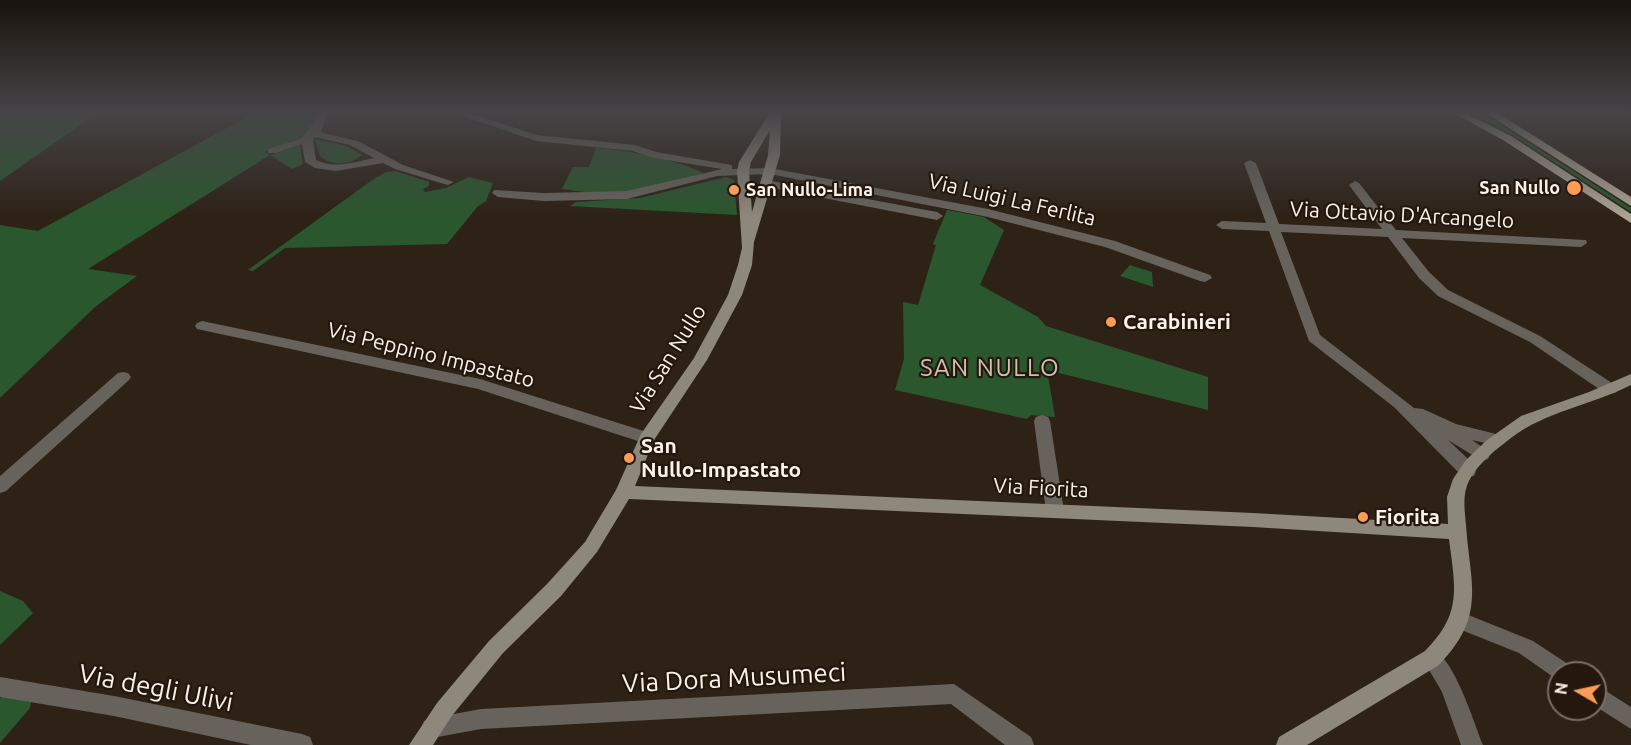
<!DOCTYPE html>
<style>
body{margin:0}
#map{position:relative;width:1631px;height:745px;overflow:hidden;background:#2e2217;font-family:Ubuntu,sans-serif}
canvas{display:block}
.north{position:absolute;left:1547px;top:661px;width:60px;height:60px;box-sizing:border-box;background:#24180e;border:2px solid #7a6f66;border-radius:50%;rotate:279deg;font-size:16px;font-weight:700;line-height:24px;text-align:center;color:#fbf2eb}
.north::after{content:'';display:block;margin:auto;width:21px;height:27px;background:#fd9c55;clip-path:polygon(50% 0,100% 100%,50% 72%,0 100%)}
</style>
<div id="map">
<canvas width="1631" height="745"></canvas>
<div class="north">N</div>
</div>
<script>
const g = document.querySelector('canvas').getContext('2d');
g.lineJoin = 'round';
function paint(path, color) {
  g.fillStyle = color;
  g.fill(path, 'evenodd');
}
function stroke(path, color, width, dash) {
  g.strokeStyle = color;
  g.lineWidth = width;
  g.lineCap = dash ? 'butt' : 'round';
  g.setLineDash(dash || []);
  g.stroke(path);
}
function drawText(font, color, halo, rows, align = 'center') {
  g.font = font + ' Ubuntu,sans-serif';
  g.lineWidth = 4.5;
  g.setLineDash([]);
  g.textBaseline = 'middle';
  g.strokeStyle = halo;
  g.fillStyle = color;
  for (const [text, x, y, turn = 0] of rows) {
    g.save();
    g.translate(x, y);
    g.rotate((+turn || 0) * Math.PI / 180);
    g.textAlign = isNaN(turn) ? turn : align;
    if (halo) g.strokeText(text, 0, 0);
    g.fillText(text, 0, 0);
    g.restore();
  }
}
const green = new Path2D(`
 M0,112H104L92,117L0,181Z
 M256,112H317C316,137 284,144 265,152L271,155L300,145L303,164L292,169L270,155L88,269L137,276L95,307L0,398V225L38,231Z
 M1467,112H1481L1631,208V212L1511,134Z
 M315,139L347,146L362,155C351,165 331,167 320,156Z
 M596,148C633,151 670,158 704,173L635,191L593,193L562,189L573,167H589Z
 M395,171L429,182V186L423,189L425,192L446,188L469,177L493,183L486,201L478,206L447,244L285,248L253,271L248,270L375,178L386,172Z
 M726,177L734,180L737,215L570,206L576,202L640,198Z
 M947,210L984,217L1004,230L980,285L1038,317L1046,326L1208,377V410L1047,370L1055,417L1031,415L1027,419L895,390L904,359L903,302L918,305L936,245L933,244Z
 M1130,265L1152,272L1153,287L1120,276Z
 M0,591L23,601L33,613L0,645Z
 M5,695L31,702L30,708L0,743V698Z`);
const minor = new Path2D(`
 M318,112H328L321,131L323,133L358,141L403,165L454,182L448,185L444,184L395,169L383,163L336,171L315,168L305,162L302,144L276,153H268V149C298,139 305,143 318,112ZM315,137L350,145L374,158C355,162 334,169 316,160L313,140Z
 M451,112H466L537,135L635,145L656,152L732,165V169L770,168L988,209L1115,241L1210,275L1212,278L1205,282L1200,281L1105,247L988,217L770,174L717,176L627,199L544,201L498,197L492,193L494,190L544,193L627,191L722,169L654,158L633,151L536,141Z
 M1250,160L1256,163L1279,224L1382,229L1349,185L1355,181L1359,183L1396,230L1586,240L1587,243L1581,247L1402,238L1429,272L1448,290L1540,336L1615,385L1618,389L1615,393H1605L1530,342L1438,296L1419,278L1388,237L1281,232L1320,335L1414,408L1423,409L1456,424L1504,436L1506,440L1504,444L1498,446L1472,440L1488,451L1490,455L1488,459L1482,461L1448,440L1466,457L1476,471L1474,476L1468,477L1462,476L1394,407L1309,341L1269,231L1222,229L1216,225L1222,221L1266,223L1244,163Z
 M766,180L937,212L943,216L937,220L762,186V182Z
 M202,321L480,379L653,434L655,438L653,442L647,444L478,389L197,329L195,326L197,323Z
 M123,372L128,373L131,377L128,381L6,491L0,493V476L118,373Z
 M1042,415L1048,417L1050,421L1064,511L1061,516L1055,518L1049,516L1046,511L1034,421L1036,417Z
 M1461,612L1533,641L1571,666L1574,673H1559V681L1519,653L1454,627L1451,621L1454,615Z
 M1432,649C1454,657 1474,723 1483,745H1461L1442,692L1422,658L1425,651Z
 M0,677L114,696L302,734L310,737L313,745H251L114,716L0,697Z
 M954,684L1031,737L1034,745H1005L951,704L481,729L432,738L424,735L421,728L424,721L432,718L481,709Z
 M1595,684L1631,707V729L1595,706Z`);
const secondary = new Path2D(`
 M770,112H781L780,155L754,242L752,265L742,295L707,360L654,440L635,486L1253,513L1448,524L1447,497L1453,479L1466,460L1487,440L1521,416L1589,392L1631,374V385C1592,405 1546,411 1511,438C1494,451 1472,468 1466,489C1463,500 1465,513 1466,525C1470,585 1487,615 1439,665L1307,745H1276L1279,737L1425,651C1463,613 1455,588 1449,539L1253,527L629,499L597,552L561,596L503,653L451,717L433,745H409L437,703L489,641L547,584L585,542L616,490L641,434L694,358L728,295L738,265L742,248L737,171L739,162ZM770,130L768,155L752,212L749,171L751,162Z`);
const primary = new Path2D(`
 M1452,112H1464L1511,136L1631,214V223L1503,140Z
 M1484,112H1496L1631,197V206Z`);
const markers = [
 [1574,188,8,"#fd9c55"],
 [734,190,6,"#fd9c55"],
 [1111,322,6,"#fd9c55"],
 [629,458,6,"#fd9c55"],
 [1363,517,6,"#fd9c55"]
];
const farPoinames = [
 ["San Nullo",1560,188],
 ["San Nullo-Lima",746,190,"left"]
];
const streetNames = [
 ["Via Luigi La Ferlita",1012,200,13],
 ["Via Ottavio D'Arcangelo",1402,215,3],
 ["Via Peppino Impastato",431,355,14],
 ["Via San Nullo",668,359,-58],
 ["Via Fiorita",1041,488,3]
];
const poiNames = [
 ["Carabinieri",1123,322],
 ["San",641,446],
 ["Nullo-Impastato",641,470],
 ["Fiorita",1375,517]
];
const quarterNames = [
 ["SAN NULLO",990,368]
];
const nearStreetnames = [
 ["Via Dora Musumeci",734,678,-3],
 ["Via degli Ulivi",156,688,11]
];
paint(green, '#2a572e');
paint(minor, '#67635c');
paint(secondary, '#8e877c');
paint(primary, '#aba294');
const sky = g.createLinearGradient(0, 0, 0, 216);
sky.addColorStop(0, '#19130d');
sky.addColorStop(0.52, '#464447');
sky.addColorStop(1, '#46444700');
g.fillStyle = sky;
g.fillRect(0, 0, 1631, 216);
for (const [x, y, r, color] of markers) {
  const dot = new Path2D();
  dot.arc(x, y, r, 0, 2 * Math.PI);
  g.fillStyle = color;
  g.fill(dot);
  stroke(dot, '#24180e', 2);
}
drawText('bold 18px', '#fbf2eb', '#24180e', farPoinames, 'right');
drawText('21px', '#fbf2eb', '#24180e', streetNames);
drawText('bold 21px', '#fbf2eb', '#24180e', poiNames, 'left');
g.letterSpacing = '1.5px';
drawText('24px', '#d0bfb2', '#24180e', quarterNames);
g.letterSpacing = '0px';
drawText('26px', '#fbf2eb', '#24180e', nearStreetnames);
</script>
